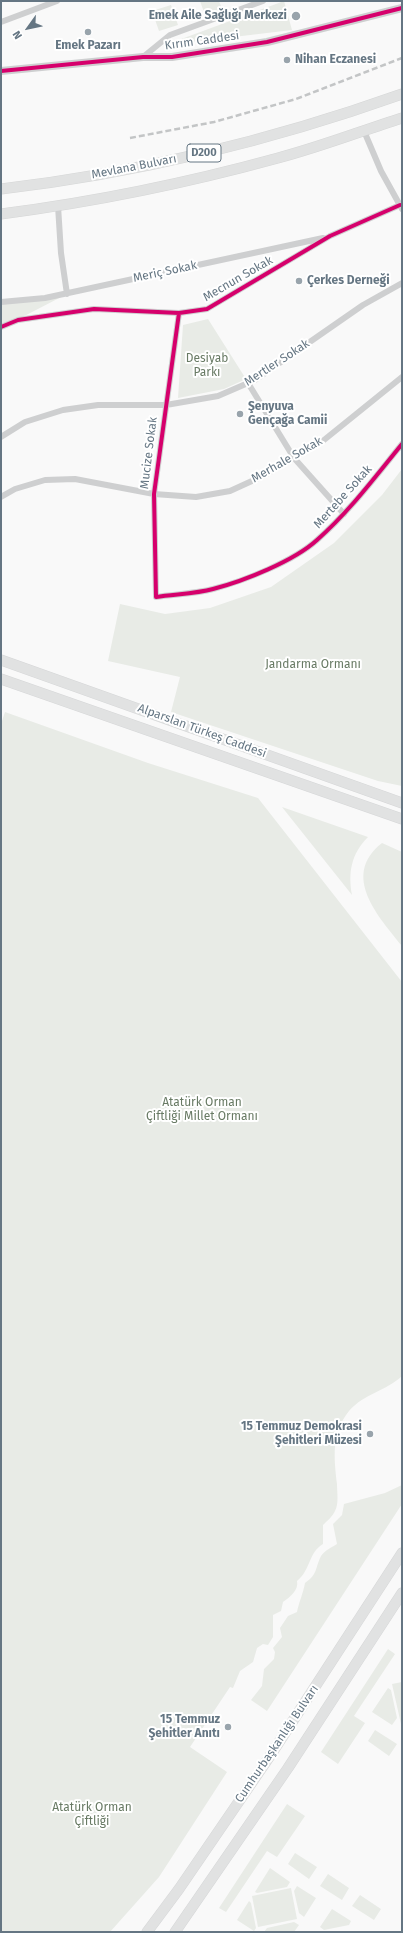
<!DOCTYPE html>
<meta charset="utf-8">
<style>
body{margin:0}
#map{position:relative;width:403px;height:1933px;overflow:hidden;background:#f9f9f9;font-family:"Fira Sans",sans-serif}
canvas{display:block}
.frame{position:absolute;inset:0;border:2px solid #657683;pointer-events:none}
.north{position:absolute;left:8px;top:8px;width:40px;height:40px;-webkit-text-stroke:3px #fff;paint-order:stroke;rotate:237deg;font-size:11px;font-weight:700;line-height:16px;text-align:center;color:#657683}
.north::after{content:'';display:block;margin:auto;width:14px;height:18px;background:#657683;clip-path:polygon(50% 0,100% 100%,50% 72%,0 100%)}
</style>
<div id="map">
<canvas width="403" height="1933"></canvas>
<div class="frame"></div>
<div class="north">N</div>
</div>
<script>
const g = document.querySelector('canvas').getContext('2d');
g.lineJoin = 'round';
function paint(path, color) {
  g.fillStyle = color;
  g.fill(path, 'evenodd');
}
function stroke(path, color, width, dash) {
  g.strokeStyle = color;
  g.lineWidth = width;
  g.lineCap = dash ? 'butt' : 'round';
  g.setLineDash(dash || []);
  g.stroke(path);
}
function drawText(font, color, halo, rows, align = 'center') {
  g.font = font + ' "Fira Sans",sans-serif';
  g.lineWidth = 4;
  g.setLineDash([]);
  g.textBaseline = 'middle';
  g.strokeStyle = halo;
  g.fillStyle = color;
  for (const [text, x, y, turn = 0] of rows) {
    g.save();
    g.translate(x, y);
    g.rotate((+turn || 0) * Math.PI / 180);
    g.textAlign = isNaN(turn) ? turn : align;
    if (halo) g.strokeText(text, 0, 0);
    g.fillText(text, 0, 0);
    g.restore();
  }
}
const green = new Path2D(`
 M200,1H219L222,9L205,15Z
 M284,1L292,30L175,44L176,41Z
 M171,5L178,25L159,31L152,11Z
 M67,294L1,328V300Z
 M208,319L246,379L224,389L178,398L183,325Z
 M402,469V786L378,781L171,712L180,677L108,661L120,604L165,614L210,608L271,587L334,543L382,495Z
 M5,712L148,763L258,798L402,982V1376C386,1391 365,1393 349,1411C331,1433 334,1458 337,1484C337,1493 339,1503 335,1511C333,1516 327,1521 323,1525V1544C308,1553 311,1570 297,1581C299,1590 290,1597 283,1602L281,1611L273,1615V1637L268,1645L263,1644L257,1648L253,1662L240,1671L233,1688L230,1687L190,1747L227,1772L159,1877L110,1932H1V724Z
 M282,807L368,837C351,854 348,873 352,895Z
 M382,843L402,852V946C379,917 340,876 382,843Z
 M402,1485V1504L267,1711L251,1700L262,1686L264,1669L274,1659L275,1652L273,1648L282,1637L280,1628L288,1616L297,1612C299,1602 303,1594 305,1583C318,1574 315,1568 321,1556C324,1551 332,1547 337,1544L333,1524L342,1515L344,1504L385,1493Z
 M388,1649L395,1654L354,1716L365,1723L338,1764L321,1752Z
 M402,1682V1723L401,1724L392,1684Z
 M388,1688L391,1690L397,1718L392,1725L372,1712Z
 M375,1730L397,1744L389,1756L368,1741Z
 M287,1804L305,1816L277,1857L267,1851L226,1912L219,1908Z
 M295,1853L317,1867L309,1879L288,1864Z
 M270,1868L290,1882L287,1887L257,1893L255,1892Z
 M328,1874L349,1888L342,1900L320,1886Z
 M297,1886L316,1898L304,1917L299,1913L294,1891Z
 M291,1888L297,1919L258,1927L252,1896Z
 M360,1895L381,1909L374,1920L352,1906Z
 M249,1901L251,1903L256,1928L254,1931L237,1920Z
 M332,1909L351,1921L349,1925L324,1930L320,1927Z
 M294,1922L299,1925L294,1932H264L267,1928Z`);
const minor = new Path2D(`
 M1,22L57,1
 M143,57L170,35L263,1
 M364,131L381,171L402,209
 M58,206L61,253L67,294
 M1,302L45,298L323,238
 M179,313L154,494L156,597C174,594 195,594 213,589C244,581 294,561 317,540C349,512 375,477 402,444
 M1,327L18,320L94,309L179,313L207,309L330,236L400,205
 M248,383L294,458L344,514
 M1,437L25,422L63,410L98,405H166L218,396L255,380L363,305L402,283
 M1,497L15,489L45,480L75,479L154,494L196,497L230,491L265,475L324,440L402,377`);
const tertiary = new Path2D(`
 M1,71L143,57H172L267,42L402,8`);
const primary = new Path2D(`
 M1,660L402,803
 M1,679L402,819
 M147,1932L179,1889L270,1756L402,1553
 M175,1932L288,1768L402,1593`);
const trunk = new Path2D(`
 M1,189C138,173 273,140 402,94
 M1,214C94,202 187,183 278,158C320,147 361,131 402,118`);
const rail = new Path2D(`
 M130,138L214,122L296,99L402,58`);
const cycleway = new Path2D(`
 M1,71L143,57H172L267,42L402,8
 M179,313L154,494L156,597C174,594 195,594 213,589C244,581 294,561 317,540C349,512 375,477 402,444
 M1,327L18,320L94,309L179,313L207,309L330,236L400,205`);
const markers = [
 [296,16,5,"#99a4ac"],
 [88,32,4,"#99a4ac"],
 [287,60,4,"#99a4ac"],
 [299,281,4,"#99a4ac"],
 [240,414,4,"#99a4ac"],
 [370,1434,4,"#99a4ac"],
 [228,1727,4,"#99a4ac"]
];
const shields = [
 [204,153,34]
];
const shieldNames = [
 ["D200",204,153]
];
const poiNames = [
 ["Emek Aile Sağlığı Merkezi",287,16],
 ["Emek Pazarı",88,46,"center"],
 ["Nihan Eczanesi",295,60,"left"],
 ["Çerkes Derneği",307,281,"left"],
 ["Şenyuva",248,407,"left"],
 ["Gençağa Camii",248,421,"left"],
 ["15 Temmuz Demokrasi",362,1427],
 ["Şehitleri Müzesi",362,1441],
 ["15 Temmuz",220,1720],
 ["Şehitler Anıtı",220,1734]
];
const streetNames = [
 ["Kırım Caddesi",202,41,-8],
 ["Mevlana Bulvarı",134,167,-11],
 ["Meriç Sokak",165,272,-12],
 ["Mecnun Sokak",238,279,-30],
 ["Mertler Sokak",277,363,-33],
 ["Mucize Sokak",149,453,-83],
 ["Merhale Sokak",287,460,-30],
 ["Mertebe Sokak",343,497,-48],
 ["Alparslan Türkeş Caddesi",202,731,20],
 ["Cumhurbaşkanlığı Bulvarı",277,1744,-56]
];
const parkNames = [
 ["Desiyab",207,359],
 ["Parkı",207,373],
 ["Jandarma Ormanı",313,665],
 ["Atatürk Orman",202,1103],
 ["Çiftliği Millet Ormanı",202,1117],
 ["Atatürk Orman",92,1808],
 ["Çiftliği",92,1822]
];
paint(green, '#e8ebe6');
stroke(primary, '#d5d6d7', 11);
stroke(trunk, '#d5d6d6', 11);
stroke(minor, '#cecfd0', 6);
stroke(tertiary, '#cecfd0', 8);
stroke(primary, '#e1e2e2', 10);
stroke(trunk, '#e1e2e2', 10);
stroke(rail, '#c3c5c6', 2.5, [6, 3]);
stroke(cycleway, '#d6006c', 4);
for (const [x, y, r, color] of markers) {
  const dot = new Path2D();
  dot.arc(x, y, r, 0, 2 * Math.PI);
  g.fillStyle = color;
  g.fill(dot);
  stroke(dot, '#fff', 1.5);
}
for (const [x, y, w] of shields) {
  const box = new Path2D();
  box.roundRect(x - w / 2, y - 9, w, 18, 3);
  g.fillStyle = '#fff';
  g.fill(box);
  stroke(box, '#657683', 1);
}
drawText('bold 11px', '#657683', null, shieldNames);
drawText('bold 12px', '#657683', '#fff', poiNames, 'right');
drawText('12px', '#657683', '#fff', streetNames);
drawText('12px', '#687a64', '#fff', parkNames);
</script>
